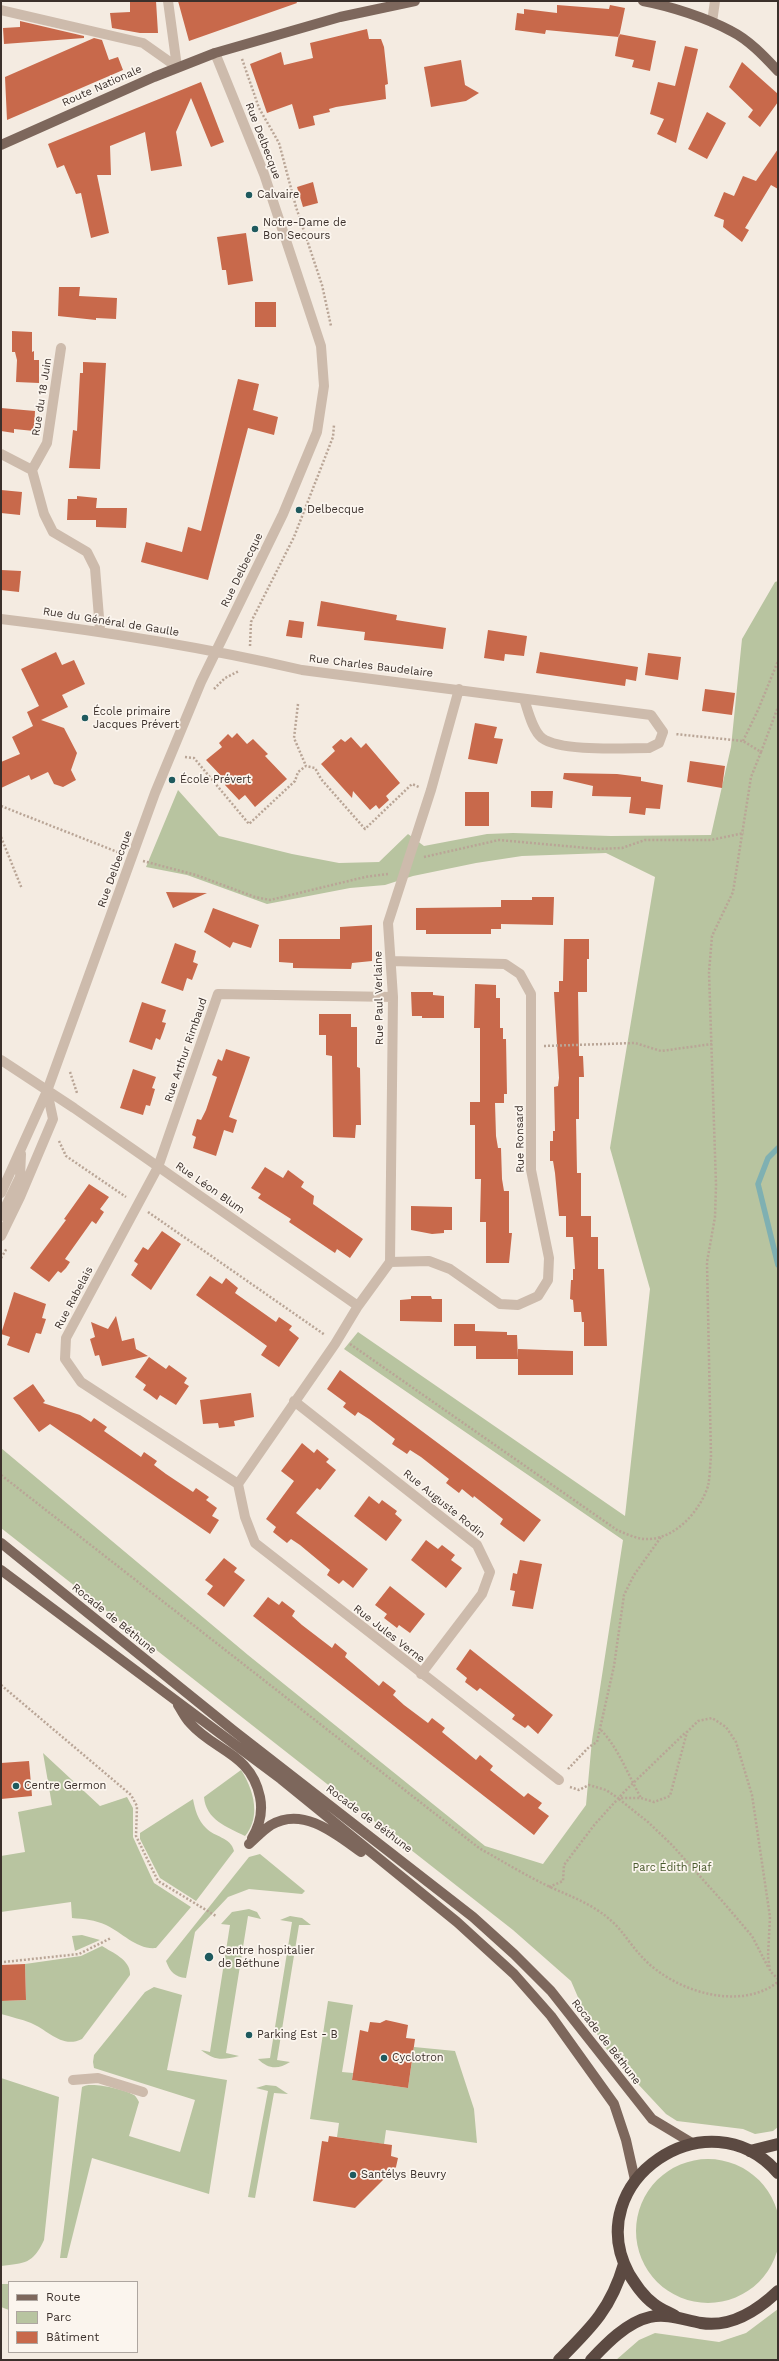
<!DOCTYPE html>
<meta charset="utf-8">
<style>
body{margin:0}
#map{position:relative;width:779px;height:2361px;overflow:hidden;background:#f4ebe1;font-family:"Work Sans",sans-serif}
canvas{display:block}
.frame{position:absolute;inset:0;border:2px solid #3b302b;pointer-events:none}
.legend{position:absolute;left:8px;top:2281px;width:130px;height:72px;box-sizing:border-box;background:#fbf5ee;border:1px solid #aea6a0;margin:0;padding:5px 7px;list-style:none;font-size:12px;color:#3b302b}
.legend li{display:flex;align-items:center;gap:8px;height:20px}
.legend b{width:20px;border:1px solid #aea6a0}
</style>
<div id="map">
<canvas width="779" height="2361"></canvas>
<div class="frame"></div>
<ul class="legend">
<li><b style="height:5px;background:#7d675c"></b>Route</li>
<li><b style="height:11px;background:#b8c4a0"></b>Parc</li>
<li><b style="height:11px;background:#c8694b"></b>Bâtiment</li>
</ul>
</div>
<script>
const g = document.querySelector('canvas').getContext('2d');
g.lineJoin = 'round';
function paint(path, color) {
  g.fillStyle = color;
  g.fill(path, 'evenodd');
}
function stroke(path, color, width, dash) {
  g.strokeStyle = color;
  g.lineWidth = width;
  g.lineCap = dash ? 'butt' : 'round';
  g.setLineDash(dash || []);
  g.stroke(path);
}
function drawText(font, color, halo, rows, align = 'center') {
  g.font = font + ' "Work Sans",sans-serif';
  g.lineWidth = 3.5;
  g.setLineDash([]);
  g.textBaseline = 'middle';
  g.strokeStyle = halo;
  g.fillStyle = color;
  for (const [text, x, y, turn = 0] of rows) {
    g.save();
    g.translate(x, y);
    g.rotate((+turn || 0) * Math.PI / 180);
    g.textAlign = isNaN(turn) ? turn : align;
    if (halo) g.strokeText(text, 0, 0);
    g.fillText(text, 0, 0);
    g.restore();
  }
}
const green = new Path2D(`
 M778,581V2127L773,2131L755,2134L743,2129L677,2121L666,2114L609,2053L587,2018L571,1981L513,1930L1,1528V1448L248,1655L485,1846L543,1864L586,1805L592,1740L623,1540L344,1349L358,1332L625,1516L650,1289L610,1148L655,877L606,853L522,856L476,863L413,876L385,885L350,888L267,904L187,875L146,867L178,790L219,836L292,854L339,863L379,862L408,834L424,846L487,834L513,833L611,836L711,835L731,747L742,639L775,582Z
 M43,1753L100,1806L127,1797L133,1808V1837L154,1883L191,1907L156,1948C137,1950 123,1933 106,1925C95,1920 84,1919 72,1918L71,1902L1,1912V1856L25,1852L18,1812L52,1805Z
 M241,1770C254,1790 261,1817 245,1836C227,1827 206,1820 204,1797Z
 M193,1799C195,1810 198,1820 206,1828C214,1837 231,1837 234,1851L196,1901L160,1878L140,1839V1833Z
 M260,1854L305,1891L302,1894L249,1889L228,1897L195,1932L186,1978C175,1977 170,1972 166,1961L249,1857Z
 M249,1909L257,1912L261,1919L248,1916L226,2053L239,2056C222,2060 215,2061 201,2050L210,2052L230,1925L221,1924L232,1912Z
 M290,1916L302,1918L311,1925H299L277,2060L290,2062C278,2070 268,2069 258,2059L270,2058L292,1922L280,1920Z
 M82,1935L100,1940L75,1951L72,1936Z
 M102,1946C113,1953 131,1960 130,1975L82,2039C62,2049 48,2030 31,2023C21,2019 11,2017 1,2014V2001L26,2000L25,1964L81,1956Z
 M154,1987L182,1995L167,2070L227,2080L209,2194L92,2158L67,2258H60L82,2087C89,2081 125,2089 134,2095C136,2096 138,2100 139,2102L129,2136L180,2152L195,2100L94,2068L93,2062L94,2055L145,1992Z
 M328,2001L353,2005L342,2072L353,2073L352,2080L408,2088L414,2047L455,2051L474,2109L477,2143L386,2130L384,2144L337,2137L339,2123L310,2119Z
 M1,2078L59,2097L44,2240C33,2264 25,2263 1,2266Z
 M266,2085L276,2086L288,2094L274,2093L255,2198L248,2197L268,2091L256,2088Z
 M636 2231a72 72 0 1 1 144 0a72 72 0 1 1-144 0Z
 M1,2284H9V2310L1,2307Z
 M778,2309V2360H616L639,2340L655,2333L719,2342L746,2333Z`);
const stream = new Path2D(`
 M778,1148L768,1158L758,1184L778,1265`);
const building = new Path2D(`
 M130,1H156L158,33H140L112,28L110,13L130,12Z
 M178,1H296L297,3L189,41Z
 M557,5L609,9L610,5L625,8L619,37L546,30L545,34L515,30L517,13L524,14V9L557,13Z
 M20,21L84,36V38L4,44L3,28L20,27Z
 M367,29L369,39H381L384,47L388,84L385,85L386,99L336,107L329,109L330,112L313,116L315,125L299,129L292,104L267,113L250,64L281,52L284,65L313,58L310,43Z
 M619,34L656,41L650,71L632,67L634,60L615,56Z
 M94,38L102,40L109,60L118,57L123,70L7,120L5,77Z
 M685,46L698,49L676,143L657,134L664,119L650,114L658,82L675,86Z
 M461,60L465,85L479,93L466,101L431,107L424,67Z
 M742,62L778,94V102L760,127L748,117L753,110L729,87Z
 M201,82L224,142L211,147L191,98L176,132L182,166L151,171L145,132L110,146L111,175H97L109,233L91,238L81,193L76,194L64,165L57,168L48,144Z
 M707,112L726,123L707,159L688,149Z
 M778,149V189L771,185L745,228L749,230L742,242L723,227L724,220L714,216L724,192L734,196L743,176L756,181Z
 M313,182L318,203L303,207L297,187Z
 M246,233L253,281L228,285L226,270H222L217,237Z
 M59,287H80L79,296L117,298L116,319L96,318V320L58,316Z
 M255,302H276V327H255Z
 M12,331L32,332V352L34,351V360H39V383L16,382L17,360L15,352H12Z
 M83,362L106,363L100,469L69,468L73,430L77,431L80,373H83Z
 M238,379L259,384L253,410L278,417L274,435L248,428L208,580L141,562L146,542L182,552L188,527L201,531Z
 M1,408L35,411L34,431L14,429V433L1,431Z
 M1,490L22,492L20,515L1,513Z
 M77,496L97,498L96,508H127L126,528L96,527V516V520H67L68,499H77Z
 M1,570L21,571L19,592L1,590Z
 M321,601L397,615L396,620L446,628L443,649L364,640L365,632L317,626Z
 M289,620L304,622L302,638L286,636Z
 M488,630L527,636L524,656L505,654L504,661L484,658Z
 M56,652L62,665L74,660L85,684L62,695L68,707L41,720L64,728L77,753L71,770L76,780L63,787L54,784L48,772L31,780L29,775L1,788V762L20,754L12,737L33,726L27,712L39,706L21,669Z
 M540,652L638,667L636,681L626,679L625,686L536,673Z
 M648,653L681,657L678,680L645,675Z
 M705,689L735,693L732,715L702,711Z
 M475,723L497,727L494,738L503,739L497,764L468,759Z
 M237,733L247,744L253,739L268,754L265,756L287,779L255,807L245,795L239,800L225,785L227,782L206,760L222,747L219,743L228,734L232,738Z
 M351,737L361,748L366,743L400,783L386,796L389,800L379,809L376,805L370,810L353,791L352,798L321,764L335,751L332,747L341,739L345,742Z
 M690,761L725,766L722,788L687,782Z
 M564,773L617,774L641,777V781L663,785L660,809L646,808L645,815L629,813L631,797L592,796L593,786L563,779Z
 M531,791H553L552,808L531,807Z
 M465,792H489V826H465Z
 M166,892L207,893L173,908Z
 M532,897H554L553,925L501,924V929H491V934H426V930H416V908L501,907V900H532Z
 M213,908L259,925L251,948L233,942L230,948L204,932Z
 M372,925V961L352,963L351,969L293,968V963L279,962V939H340V927Z
 M564,939H589V959H587V992H578L579,1056H583L584,1077H579V1119H576L577,1173H581V1216H591V1237H598V1269H604L607,1346H584V1322H582L581,1312H574L573,1300L570,1299L571,1280H573V1269H575L573,1237H566V1216H559L555,1173L553,1161H550V1141H553V1131H555L554,1087L558,1086L559,1078L554,992H559V981H563Z
 M175,943L196,951L193,962L198,964L192,980L187,978L183,991L161,983Z
 M475,984L496,985V998H500V1028H503V1039H506L507,1094H504V1103H495L496,1136L498,1148H501L502,1179L504,1191H509V1233H512L509,1263H486V1222H480L481,1179H475V1125H470V1102H480V1028H474Z
 M411,992H433V995L444,996V1018H422V1016H412Z
 M142,1002L166,1010L162,1022L166,1023L163,1032L160,1040L156,1038L152,1050L129,1042Z
 M319,1014H351V1027H357V1067L360,1068L361,1125H356L355,1138L333,1137L332,1056L326,1055V1035H319Z
 M226,1049L250,1057L229,1117L237,1120L233,1133L224,1130L216,1156L193,1148L196,1137L192,1135L197,1119L201,1120L206,1110L217,1077L212,1075L218,1059L222,1061Z
 M133,1069L156,1077L152,1088L155,1089L150,1106L146,1105L143,1115L120,1108Z
 M265,1167L283,1178L288,1170L304,1182L301,1187L314,1196L313,1204L363,1239L350,1258L337,1249L335,1253L329,1249L289,1222L291,1219L258,1198L261,1194L251,1188Z
 M89,1184L109,1197L100,1209L104,1212L96,1224L92,1221L65,1259L70,1262L66,1268L61,1273L58,1271L49,1282L30,1268L66,1220L64,1219Z
 M411,1206L452,1207V1230H444V1233L432,1234L411,1230Z
 M162,1231L181,1244L151,1290L131,1275L138,1264L134,1261L143,1247L148,1250Z
 M210,1276L222,1284L226,1278L238,1288L235,1293L276,1322L279,1317L292,1326L289,1330L299,1338L279,1367L261,1355L267,1346L196,1295Z
 M14,1292L46,1304L42,1318L46,1319L41,1334L36,1333L29,1353L7,1345L10,1337L1,1334Z
 M411,1296H431L432,1299H442V1322L400,1321V1300L411,1299Z
 M116,1316L122,1341L134,1338L136,1349L148,1356L102,1366L99,1355L95,1356L90,1339L95,1337L91,1322L108,1329Z
 M454,1324H475V1331L507,1332V1335H517L518,1359H476V1346H454Z
 M518,1349L573,1351V1375H518Z
 M149,1357L166,1369L169,1365L187,1378L184,1383L189,1386L176,1405L160,1395L157,1400L149,1394L143,1390L146,1385L135,1377Z
 M340,1370L541,1520L524,1542L500,1524L503,1519L474,1496L473,1498L462,1489L459,1493L446,1483L449,1479L421,1457L410,1450L407,1454L392,1444L395,1439L369,1419L358,1412L355,1416L343,1407L346,1403L327,1389Z
 M33,1384L45,1401L43,1403L80,1415L91,1422L94,1418L107,1427L104,1431L141,1457L144,1452L157,1461L154,1465L166,1474L193,1492L196,1488L209,1497L206,1500L217,1508L212,1516L219,1520L210,1534L50,1424L39,1432L13,1398Z
 M251,1393L254,1417L234,1421L235,1426L219,1428L218,1423L203,1424L200,1400Z
 M302,1443L314,1453L317,1449L329,1459L326,1462L336,1470L320,1490L317,1488L296,1513L368,1569L353,1588L343,1580L339,1584L327,1575L330,1570L300,1545L291,1539L287,1543L273,1532L276,1527L266,1519L294,1481L281,1471Z
 M369,1496L379,1504L382,1500L397,1511L395,1514L402,1520L386,1541L354,1516Z
 M426,1540L438,1549L442,1545L455,1555L451,1560L462,1568L446,1588L411,1560Z
 M224,1558L237,1568L234,1572L245,1580L224,1607L207,1594L213,1586L205,1580Z
 M520,1560L542,1564L533,1609L512,1606L515,1591L510,1590L513,1573L517,1574Z
 M390,1586L425,1614L410,1633L399,1625L397,1628L384,1618L387,1614L375,1605Z
 M268,1597L279,1605L282,1601L295,1611L292,1616L302,1625L332,1648L335,1643L347,1653L345,1657L379,1686L383,1681L396,1691L393,1695L404,1705L428,1723L432,1718L445,1728L442,1732L476,1760L480,1755L493,1766L490,1770L524,1797L528,1793L542,1803L538,1808L549,1816L534,1835L253,1616Z
 M470,1649L553,1715L538,1734L528,1725L525,1728L512,1719L515,1715L480,1688L477,1691L465,1682L467,1678L456,1669Z
 M29,1761L32,1796L1,1799V1763Z
 M25,1964L26,2000L1,2001V1965Z
 M386,2020L408,2025L406,2038L415,2039L408,2088L352,2080L360,2030L368,2032L370,2022L380,2023Z
 M329,2136L392,2145L391,2156L398,2158L396,2167L355,2208L313,2201L322,2141L328,2142Z`);
const path = new Path2D(`
 M242,59L259,108L279,143L296,207L322,285L331,326
 M250,646L251,622L294,537L333,437L334,425
 M214,689L225,678L239,671
 M298,704L294,738L306,766
 M743,741L758,710L778,661
 M761,752L778,707
 M185,757L194,758L249,824L295,781L298,772L306,766L315,768L321,779L365,829L412,784L419,787
 M1,806L120,853
 M1,837L22,889
 M424,857L499,840L598,849L622,848L645,840H711L744,833
 M143,861L196,875L255,897L270,900L365,877L388,874
 M544,1046L635,1043L661,1051L712,1044
 M70,1072L77,1093
 M59,1141L66,1156L126,1197
 M148,1212L325,1335
 M1,1258L7,1248
 M350,1344L617,1530C627,1534 638,1540 649,1539C676,1538 700,1511 708,1486C710,1477 710,1465 711,1456L707,1262L715,1217L716,1185L709,972L712,936L733,892L751,777L761,752L743,741L675,734
 M1,1475L479,1848C502,1861 525,1875 548,1886C565,1894 582,1900 597,1910C621,1925 625,1939 643,1958C674,1991 739,2012 778,1982
 M1,1685L131,1795L137,1806L136,1836L158,1881L216,1916
 M601,1730C619,1749 628,1775 641,1798
 M568,1769L589,1747L597,1742L614,1666L624,1595L634,1575L661,1537
 M570,1787L579,1790L589,1785L606,1790L618,1798H641L654,1802L670,1796L687,1732L698,1721L712,1718L726,1727L736,1742L752,1795L770,1917L768,1956L770,1971L778,1979
 M619,1799L648,1822L672,1845L723,1902L752,1936L768,1967
 M549,1887L563,1881L564,1865L595,1824L625,1791L686,1732
 M4,1962L79,1954L111,1938`);
const minor = new Path2D(`
 M168,1L177,67
 M1,10L143,43L177,67
 M712,22L715,1
 M1,454L32,470L44,514L53,532L87,552L95,568L100,630
 M32,470L47,443L61,348
 M1,619C102,631 203,647 302,670L651,715L663,732L659,743L649,748C624,748 561,752 542,738C532,730 528,710 524,699
 M1,1060L74,1108L358,1306
 M1,1193L47,1091L155,793L201,682L283,514L317,432L324,386L321,346L264,174L215,53
 M1,1216L20,1177L21,1154
 M1,1236L20,1197L53,1119L47,1091
 M390,1262L429,1261L450,1269L500,1304L518,1305L538,1296L548,1280L549,1258L531,1170V994L520,974L505,964L391,961
 M294,1401L477,1545L490,1572L482,1594L421,1674
 M238,1484L335,1344L358,1306L390,1262L393,997L388,923L431,790L459,689
 M238,1484L81,1382L65,1359L66,1338L158,1167L218,994L393,997
 M238,1484L245,1517L255,1543L559,1780
 M73,2080L98,2078L143,2092`);
const major = new Path2D(`
 M643,1C670,6 707,18 731,31C749,40 764,56 778,71
 M1,145L154,77L215,53L340,17L415,1
 M1,1543L234,1731L473,1917L514,1954L551,1991L652,2119L692,2143
 M1,1570L281,1779L457,1922L514,1974L551,2016L614,2104L626,2140L635,2180
 M178,1705C182,1711 185,1718 190,1723C214,1751 251,1753 260,1797C263,1812 260,1825 252,1838
 M249,1844C256,1838 263,1830 271,1825C303,1806 336,1834 361,1852`);
const highway = new Path2D(`
 M750,2151L778,2144
 M675,2316C668,2312 660,2309 654,2304C643,2296 636,2285 629,2274C579,2181 709,2093 778,2173
 M559,2360C591,2328 611,2309 624,2264
 M591,2360C606,2344 627,2322 650,2317C667,2313 684,2320 701,2323C731,2328 758,2310 778,2291`);
const markers = [
 [249,195,4,"#1f5a5e"],
 [255,229,4,"#1f5a5e"],
 [299,510,4,"#1f5a5e"],
 [85,718,4,"#1f5a5e"],
 [172,780,4,"#1f5a5e"],
 [16,1786,4,"#1f5a5e"],
 [209,1957,5,"#1f5a5e"],
 [249,2035,4,"#1f5a5e"],
 [384,2058,4,"#1f5a5e"],
 [353,2175,4,"#1f5a5e"]
];
const streetNames = [
 ["Route Nationale",102,86,-24],
 ["Rue Delbecque",263,141,69],
 ["Rue du 18 Juin",42,397,-81],
 ["Rue Delbecque",242,570,-64],
 ["Rue du Général de Gaulle",111,622,9],
 ["Rue Charles Baudelaire",371,666,7],
 ["Rue Delbecque",115,869,-70],
 ["Rue Paul Verlaine",379,998,-91],
 ["Rue Arthur Rimbaud",186,1050,-71],
 ["Rue Ronsard",520,1139,-91],
 ["Rue Léon Blum",210,1188,35],
 ["Rue Rabelais",74,1298,-62],
 ["Rue Auguste Rodin",444,1504,39],
 ["Rocade de Béthune",114,1619,39],
 ["Rue Jules Verne",389,1634,38],
 ["Rocade de Béthune",369,1819,37],
 ["Rocade de Béthune",606,2042,52]
];
const poiNames = [
 ["Calvaire",257,195],
 ["Notre-Dame de",263,223],
 ["Bon Secours",263,236],
 ["Delbecque",307,510],
 ["École primaire",93,712],
 ["Jacques Prévert",93,725],
 ["École Prévert",180,780],
 ["Centre Germon",24,1786],
 ["Centre hospitalier",218,1951],
 ["de Béthune",218,1964],
 ["Parking Est - B",257,2035],
 ["Cyclotron",392,2058],
 ["Santélys Beuvry",361,2175]
];
const parkNames = [
 ["Parc Édith Piaf",672,1868]
];
paint(green, '#b8c4a0');
stroke(stream, '#7fb0b2', 5.5);
paint(building, '#c8694b');
stroke(path, '#b9a596', 2.5, [2, 2]);
stroke(minor, '#cdbbac', 10);
stroke(major, '#7d675c', 10);
stroke(highway, '#5c4a42', 12);
for (const [x, y, r, color] of markers) {
  const dot = new Path2D();
  dot.arc(x, y, r, 0, 2 * Math.PI);
  g.fillStyle = color;
  g.fill(dot);
  stroke(dot, '#fbf5ee', 1.5);
}
drawText('11px', '#3b302b', '#fbf5ee', streetNames);
drawText('11px', '#3b302b', '#fbf5ee', poiNames, 'left');
drawText('11px', '#4a5a2e', '#fbf5ee', parkNames);
</script>
